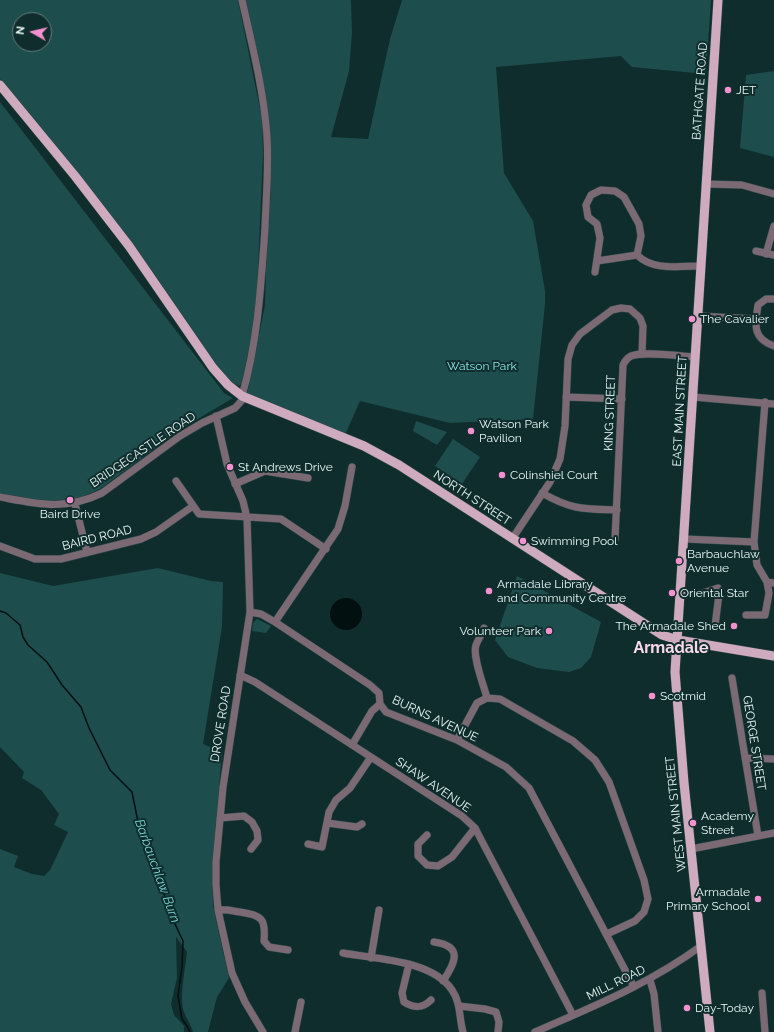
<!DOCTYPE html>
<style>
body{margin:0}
#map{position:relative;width:774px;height:1032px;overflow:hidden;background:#102d2d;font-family:Raleway,sans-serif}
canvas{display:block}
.north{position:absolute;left:12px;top:12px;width:40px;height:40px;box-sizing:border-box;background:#102d2d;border:1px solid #667d7d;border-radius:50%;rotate:278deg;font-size:11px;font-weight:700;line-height:16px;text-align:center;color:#e6f6f6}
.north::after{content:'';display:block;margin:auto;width:14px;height:18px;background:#f690cf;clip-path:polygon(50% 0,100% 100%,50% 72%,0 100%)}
</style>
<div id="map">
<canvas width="774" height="1032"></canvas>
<div class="north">N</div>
</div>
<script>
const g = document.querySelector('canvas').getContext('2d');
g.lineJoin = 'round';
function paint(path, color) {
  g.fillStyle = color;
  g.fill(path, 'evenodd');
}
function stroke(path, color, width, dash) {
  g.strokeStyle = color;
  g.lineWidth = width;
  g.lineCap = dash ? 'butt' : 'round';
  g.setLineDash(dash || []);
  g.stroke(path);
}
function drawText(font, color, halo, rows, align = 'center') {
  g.font = font + ' Raleway,sans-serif';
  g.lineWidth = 4;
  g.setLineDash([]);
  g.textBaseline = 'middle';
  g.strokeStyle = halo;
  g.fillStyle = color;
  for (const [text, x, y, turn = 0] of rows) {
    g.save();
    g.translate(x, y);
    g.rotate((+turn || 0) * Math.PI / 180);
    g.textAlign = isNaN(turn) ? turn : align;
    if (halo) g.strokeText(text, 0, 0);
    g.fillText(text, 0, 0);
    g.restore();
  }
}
const green = new Path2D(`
 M0,0H238L262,119L263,154L257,292L252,333L242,383L239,386L226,379L124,233L0,79ZM20,20H44V44H20Z
 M245,0H351L352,33L349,71L331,137L368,139L390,39L402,0H711L706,74L632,67L621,56L496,67L504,173L533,221L545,291V304L533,419L450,423L360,401L345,435L247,394L265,305L267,234L271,190L270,138Z
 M774,71V157L740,148L746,75Z
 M0,102L224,393L233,398L181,429L100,489L75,500L48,501L0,494Z
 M416,421L447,432L437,445L413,431Z
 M453,439L480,457L462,484L435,466Z
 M158,568L211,581L223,582L222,627L203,744L222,752L212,870L213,906L229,978L217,997L208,1032H193C191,1024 185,1017 183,1009C180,991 185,971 187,952L176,937L177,978L171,1004L174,1015L184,1026V1032H0V849L18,856L14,867L32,874L44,876L50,870L68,832L54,825L59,814L41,790L22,778L24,772L0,747V573L53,586Z
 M517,576L601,622L591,657L581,668L569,672L537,668L508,657L495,640Z
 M257,619L271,626L266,633L252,631L253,623Z`);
const water = new Path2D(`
 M330 614a16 16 0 1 1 32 0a16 16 0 1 1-32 0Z`);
const stream = new Path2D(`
 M0,611L6,613L20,625L23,637L28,645L47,662L62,685L81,707L89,728L110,770L132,792L139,827L161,883L168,909L183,941L182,967L178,996L182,1019L187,1026L190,1032`);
const minor = new Path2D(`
 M706,184L742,185L774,194
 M756,251L774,255
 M766,254L774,226
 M597,261L637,255C653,271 679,266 700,266
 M595,272L600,238L597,224L588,217L586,205L591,195L601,190L615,191L624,197L639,224L641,236L637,255
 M774,299H766L758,305C755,325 752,338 774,346
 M698,316L756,319
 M242,396C258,340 261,285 265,228C266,198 269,167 267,137C264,91 252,45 242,0
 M566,397L622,399
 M693,397L774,404
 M216,416L227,464L243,501L247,518L250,612L223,787L216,862V885L218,910L232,973L245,1002L263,1032
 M176,481L199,514L281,519L326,549
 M235,484L265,471L308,478
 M542,493C572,510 583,509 617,510
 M0,497C38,504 65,511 102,493L180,436L202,423L235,408L245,397
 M75,504L87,552
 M512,539L550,482L560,459L565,426L568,359L572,345L580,334L612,310L621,308L630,309L640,318L643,326L642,354
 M615,539L623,365C625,361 627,358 631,356C643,351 681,356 695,357
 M685,539L754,542L765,402
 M754,542L757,565L767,582L774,583
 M0,546L35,559H61L141,539L156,532L193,506
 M681,592L700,594L718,588L719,594L715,626
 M250,612L261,614L275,622L370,685L379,693L380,704L386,712L457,740L506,767L529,788L634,987
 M746,615H765L769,593L767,582
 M275,622L338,529L345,506L352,467
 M484,628C482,635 478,639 476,645C472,656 484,686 487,698
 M240,675L255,682L462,816L475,828L573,1015
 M732,678L758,836
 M457,740L477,703L487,698L500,699L573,741L595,760L609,782L644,880L648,899L644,912L635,921L607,934
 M352,745L372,711L380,704
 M745,758L774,759
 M220,818L244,816L252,822L257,831L258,840L251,849
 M327,823L357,827L362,824
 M427,835L418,844V856L427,865L438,866L452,857L475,828
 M308,844L322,847L329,812L336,800L350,788L371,757
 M691,849L774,833
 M218,910C225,909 233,911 240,912C262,915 266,919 264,941L269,947L288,950
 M434,942C463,946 456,962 443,981
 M343,953C376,959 432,960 452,990C461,1003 459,1018 463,1032
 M371,958L379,910
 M409,964L402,993L404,1002C415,1009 423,1008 431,1000
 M650,980L654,994L658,1032
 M762,993L765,1032
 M459,1006L485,1009L496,1012L499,1022L498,1032
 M295,1032L301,1002
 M535,1032C594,1006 649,984 701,946`);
const major = new Path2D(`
 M0,85L75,176L129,246L213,368L228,385L242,396L364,446L399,465L662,635L678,640L774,656
 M710,1032L684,783L675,672L718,0`);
const markers = [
 [728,90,4,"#f690cf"],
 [692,319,4,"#f690cf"],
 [471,431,4,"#f690cf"],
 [230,467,4,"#f690cf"],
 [502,475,4,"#f690cf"],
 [70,500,4,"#f690cf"],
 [523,541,4,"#f690cf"],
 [679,561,4,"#f690cf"],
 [489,591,4,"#f690cf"],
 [672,593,4,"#f690cf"],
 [734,626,4,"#f690cf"],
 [549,631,4,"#f690cf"],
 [652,696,4,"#f690cf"],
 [693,823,4,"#f690cf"],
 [758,899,4,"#f690cf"],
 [687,1008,4,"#f690cf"]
];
const poiNames = [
 ["JET",736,90],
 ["The Cavalier",700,319],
 ["Watson Park",479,424],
 ["Pavilion",479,438],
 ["St Andrews Drive",238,467],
 ["Colinshiel Court",510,475],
 ["Baird Drive",70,514,"center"],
 ["Swimming Pool",531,541],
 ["Barbauchlaw",687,554],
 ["Avenue",687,568],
 ["Armadale Library",497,584],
 ["and Community Centre",497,598],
 ["Oriental Star",680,593],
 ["The Armadale Shed",726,626,"right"],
 ["Volunteer Park",541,631,"right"],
 ["Scotmid",660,696],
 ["Academy",701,816],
 ["Street",701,830],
 ["Armadale",750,892,"right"],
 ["Primary School",750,906,"right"],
 ["Day-Today",695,1008]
];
const streetNames = [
 ["BATHGATE ROAD",700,91,-86],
 ["EAST MAIN STREET",680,411,-87],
 ["KING STREET",610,413,-88],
 ["BRIDGECASTLE ROAD",143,450,-34],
 ["NORTH STREET",472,498,33],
 ["BAIRD ROAD",97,538,-14],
 ["BURNS AVENUE",435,719,25],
 ["DROVE ROAD",221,724,-81],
 ["GEORGE STREET",754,743,81],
 ["SHAW AVENUE",433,785,34],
 ["WEST MAIN STREET",676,814,-96],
 ["MILL ROAD",616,983,-26]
];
const parkNames = [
 ["Watson Park",482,366]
];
const waterNames = [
 ["Barbauchlaw Burn",157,871,70]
];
const districtNames = [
 ["Armadale",671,648]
];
paint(green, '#1e4d4d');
paint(water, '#021010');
stroke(stream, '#021010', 1.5);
stroke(minor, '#2e4949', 8);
stroke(major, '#2e4949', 10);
stroke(minor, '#7b6a73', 7);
stroke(major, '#cfabbf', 9);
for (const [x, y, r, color] of markers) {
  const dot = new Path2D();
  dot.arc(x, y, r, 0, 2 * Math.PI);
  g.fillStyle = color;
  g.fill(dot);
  stroke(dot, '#102d2d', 1.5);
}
drawText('12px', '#e6f6f6', '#102d2d', poiNames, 'left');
drawText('12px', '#e6f6f6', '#102d2d', streetNames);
drawText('12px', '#88e5e4', '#102d2d', parkNames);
drawText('italic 13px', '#76d2d1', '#102d2d', waterNames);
drawText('bold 16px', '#f9daeb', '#102d2d', districtNames);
</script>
